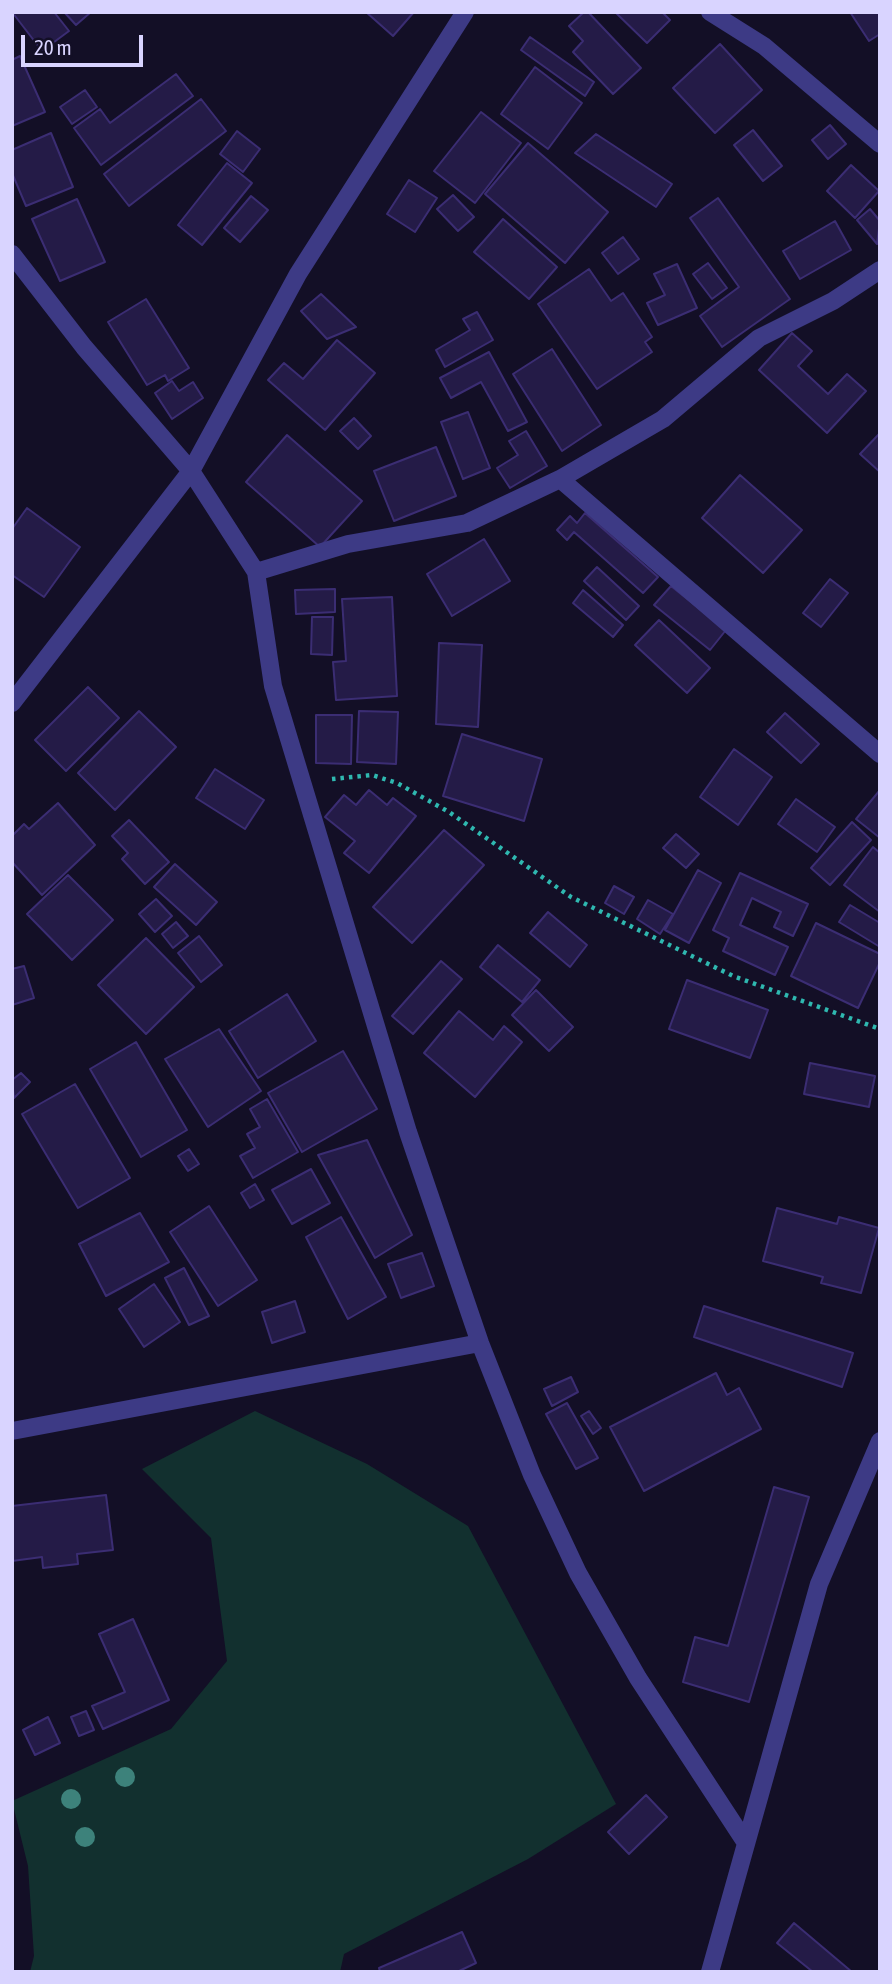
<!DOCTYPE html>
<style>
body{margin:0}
#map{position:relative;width:892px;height:1984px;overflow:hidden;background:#130f26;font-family:"Asap Condensed",sans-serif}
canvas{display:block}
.frame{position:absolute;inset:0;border:14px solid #d9d4ff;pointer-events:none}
.scale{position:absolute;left:21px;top:35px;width:122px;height:32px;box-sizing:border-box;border:4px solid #d9d4ff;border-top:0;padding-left:9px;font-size:21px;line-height:24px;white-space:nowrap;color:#d9d4ff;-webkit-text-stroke:5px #130f26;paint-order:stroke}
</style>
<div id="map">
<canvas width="892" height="1984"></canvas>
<div class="frame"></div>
<div class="scale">20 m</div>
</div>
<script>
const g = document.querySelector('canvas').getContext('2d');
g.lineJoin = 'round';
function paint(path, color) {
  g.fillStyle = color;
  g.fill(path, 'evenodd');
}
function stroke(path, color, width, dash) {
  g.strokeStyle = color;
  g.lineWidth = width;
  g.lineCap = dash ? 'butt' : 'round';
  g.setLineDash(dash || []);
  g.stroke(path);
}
const green = new Path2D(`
 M255,1411L367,1464L468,1526L616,1804L528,1859L344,1954L340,1972H30L34,1956L28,1866L12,1801L171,1729L227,1661L211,1538L142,1469Z`);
const building = new Path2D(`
 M12,12H54L69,31L42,51Z
 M64,12H91L76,25Z
 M366,12H414L393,36Z
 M584,12H588L641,68L613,94L573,52L583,41L569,26Z
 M615,12H662L670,20L647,43Z
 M850,12H880V34L869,41Z
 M530,37L594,82L585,96L521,50Z
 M720,44L762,90L715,133L673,88Z
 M20,56L45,112L12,126V60Z
 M535,67L582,103L548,149L501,114Z
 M176,74L193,96L101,165L74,128L100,109L110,123Z
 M85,90L97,107L72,124L60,107Z
 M201,99L226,131L129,206L104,174Z
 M481,112L521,143L475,203L434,171Z
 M830,125L846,144L828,159L812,140Z
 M753,130L782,166L763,181L734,145Z
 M237,131L260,149L243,172L220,154Z
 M51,133L73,187L26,206L12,173V150Z
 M596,134L672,184L656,207L575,153Z
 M528,143L608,212L565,263L485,194Z
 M227,163L252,183L202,245L178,225Z
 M851,165L879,191L855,218L827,191Z
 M409,180L437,198L415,232L387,214Z
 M453,195L474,217L458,231L437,209Z
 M251,196L268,210L240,242L224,228Z
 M718,198L790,299L722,347L700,316L739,287L690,218Z
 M77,199L105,262L60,281L32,219Z
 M870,209L880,221L877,244L857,220Z
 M503,219L557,267L529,299L474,252Z
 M835,221L851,250L800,279L783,251Z
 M623,237L639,259L618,274L602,253Z
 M708,263L727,288L712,299L693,274Z
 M677,264L697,308L658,325L647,303L665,295L654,274Z
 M589,269L611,301L623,293L652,337L645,342L652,352L597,389L538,304Z
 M321,294L356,327L327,339L301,311Z
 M146,299L189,368L168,381L165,375L147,385L108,322Z
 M477,312L493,340L445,367L436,350L470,330L463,319Z
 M792,333L812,351L798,366L828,394L847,374L866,391L827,433L759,370Z
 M337,340L375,373L325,430L268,380L284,363L303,379Z
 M552,349L601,425L562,451L513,374Z
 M489,352L527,422L508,431L481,382L451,398L440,378Z
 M172,381L179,391L193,382L203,398L172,419L155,393Z
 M468,412L490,468L463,479L441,422Z
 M354,418L371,436L358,449L340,431Z
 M526,431L547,466L510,488L497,468L518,455L509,441Z
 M880,433V472L860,454Z
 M287,435L362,501L320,547L246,482Z
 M436,447L456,496L394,521L374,471Z
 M740,475L802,530L763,573L702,518Z
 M27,508L80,547L44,597L12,575V529Z
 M585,513L658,577L643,593L574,532L567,540L557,530L570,516L577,523Z
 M484,539L510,581L452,616L427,574Z
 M597,567L639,606L626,620L584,581Z
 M830,579L848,593L821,627L803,613Z
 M671,586L726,630L710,650L654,605Z
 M335,589V612L296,614L295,590Z
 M583,590L623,625L613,637L573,603Z
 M392,597L397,696L336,700L333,662L346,661L342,599Z
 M312,617H333L332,655L311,654Z
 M659,620L710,668L687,693L635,645Z
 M439,643L482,645L478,727L436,724Z
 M88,687L119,718L66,771L35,740Z
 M139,711L176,747L115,810L78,773Z
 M359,711L398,712L396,764L357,762Z
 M785,713L819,744L801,763L767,732Z
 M316,715H352L351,764L316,763Z
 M462,734L542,759L524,821L443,796Z
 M734,749L772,777L738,825L700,797Z
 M215,769L264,800L245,829L196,798Z
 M369,790L387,805L393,798L416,816L369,873L344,853L355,841L325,817L344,795L356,805Z
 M880,790V838L856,819Z
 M796,799L835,827L817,852L778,824Z
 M58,803L95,845L42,895L12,862V836L24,824L29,829Z
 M129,820L169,862L145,884L122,859L128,853L112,836Z
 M852,822L871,840L830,885L811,868Z
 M444,830L484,865L412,943L373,907Z
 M676,834L699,854L686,868L663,848Z
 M873,847L880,853V912L844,885Z
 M175,864L217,902L196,925L154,887Z
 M698,870L721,883L689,943L665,930Z
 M740,873L808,904L793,936L774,927L781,912L752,898L740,925L788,947L775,975L723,951L729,938L713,930Z
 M68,875L113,920L72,960L27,914Z
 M614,886L634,897L624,914L605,903Z
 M156,899L172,916L155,932L139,914Z
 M648,900L673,914L660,934L637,919Z
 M850,905L880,923V947L839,922Z
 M548,912L587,945L570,967L530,933Z
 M176,922L188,936L173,948L162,934Z
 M816,923L880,954V962L858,1008L791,976Z
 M199,936L222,965L201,982L178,953Z
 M146,938L194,987L146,1034L98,985Z
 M498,945L540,980L522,1002L480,967Z
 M441,961L462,979L413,1034L392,1016Z
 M24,966L34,998L12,1005V969Z
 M687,980L768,1010L750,1058L669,1029Z
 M536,990L573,1027L549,1051L512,1015Z
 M287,994L316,1041L258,1078L229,1031Z
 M459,1011L493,1040L504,1026L522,1042L475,1097L424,1053Z
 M219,1029L261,1091L208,1127L165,1059Z
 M136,1042L187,1130L141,1157L90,1069Z
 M343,1051L377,1109L302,1152L268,1093Z
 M810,1063L875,1076L869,1107L804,1094Z
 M21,1073L30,1082L14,1098L12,1080Z
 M75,1084L130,1178L78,1208L22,1114Z
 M267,1099L298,1152L253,1178L240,1156L255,1148L247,1134L260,1127L250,1109Z
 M367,1140L412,1235L375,1258L318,1155Z
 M189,1149L199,1164L188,1171L178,1156Z
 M311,1169L330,1203L292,1224L272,1190Z
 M255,1184L264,1200L250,1208L241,1193Z
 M209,1206L257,1280L218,1306L170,1232Z
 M777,1208L837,1224L839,1217L879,1228L861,1293L821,1283L823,1277L763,1261Z
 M140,1213L169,1262L106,1296L79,1244Z
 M341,1217L386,1297L348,1319L306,1237Z
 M422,1253L434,1286L401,1298L388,1264Z
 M184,1268L209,1316L189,1325L165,1278Z
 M154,1284L180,1322L144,1347L119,1309Z
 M295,1301L305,1332L272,1343L262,1312Z
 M704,1306L853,1353L842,1387L694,1337Z
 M716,1373L727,1395L739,1388L761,1429L644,1491L610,1427Z
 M571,1377L578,1392L552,1406L544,1389Z
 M567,1403L598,1458L576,1469L546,1414Z
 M589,1411L601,1428L593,1434L581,1416Z
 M774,1487L809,1497L749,1702L683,1682L695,1637L728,1646Z
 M106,1495L113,1550L77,1554L78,1564L43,1568L42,1557L12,1561V1506Z
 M133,1619L169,1700L103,1729L92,1706L125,1692L99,1634Z
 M86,1711L94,1730L79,1736L71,1717Z
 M48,1717L60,1743L35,1755L23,1730Z
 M646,1795L667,1817L629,1854L608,1832Z
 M794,1923L852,1972H813L777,1943Z
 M462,1932L476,1963L457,1972H380L379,1968Z`);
const path = new Path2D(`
 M332,779L372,775L397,783L449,812L571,897L733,976L880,1029`);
const minor = new Path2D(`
 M710,12L764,46L880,144
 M12,254L84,347L191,471L256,572L273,686L408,1132L480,1343L532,1475L578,1573L638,1678L746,1843
 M560,479L880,754
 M256,572L348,544L467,523L560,479L663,419L759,338L833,301L880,270
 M12,703L191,471L298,274L465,12
 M12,1431L480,1343
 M710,1972L819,1584L880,1441`);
const trees = [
 [125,1777],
 [71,1799],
 [85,1837]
];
paint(green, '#12302f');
paint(building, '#241b47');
stroke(building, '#3b2d73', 2);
stroke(path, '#2fb8b0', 4.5, [3.5, 5]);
stroke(minor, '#3d3a85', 18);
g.fillStyle = '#3d827b';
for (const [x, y] of trees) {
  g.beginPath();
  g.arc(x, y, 10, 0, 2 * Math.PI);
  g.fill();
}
</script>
